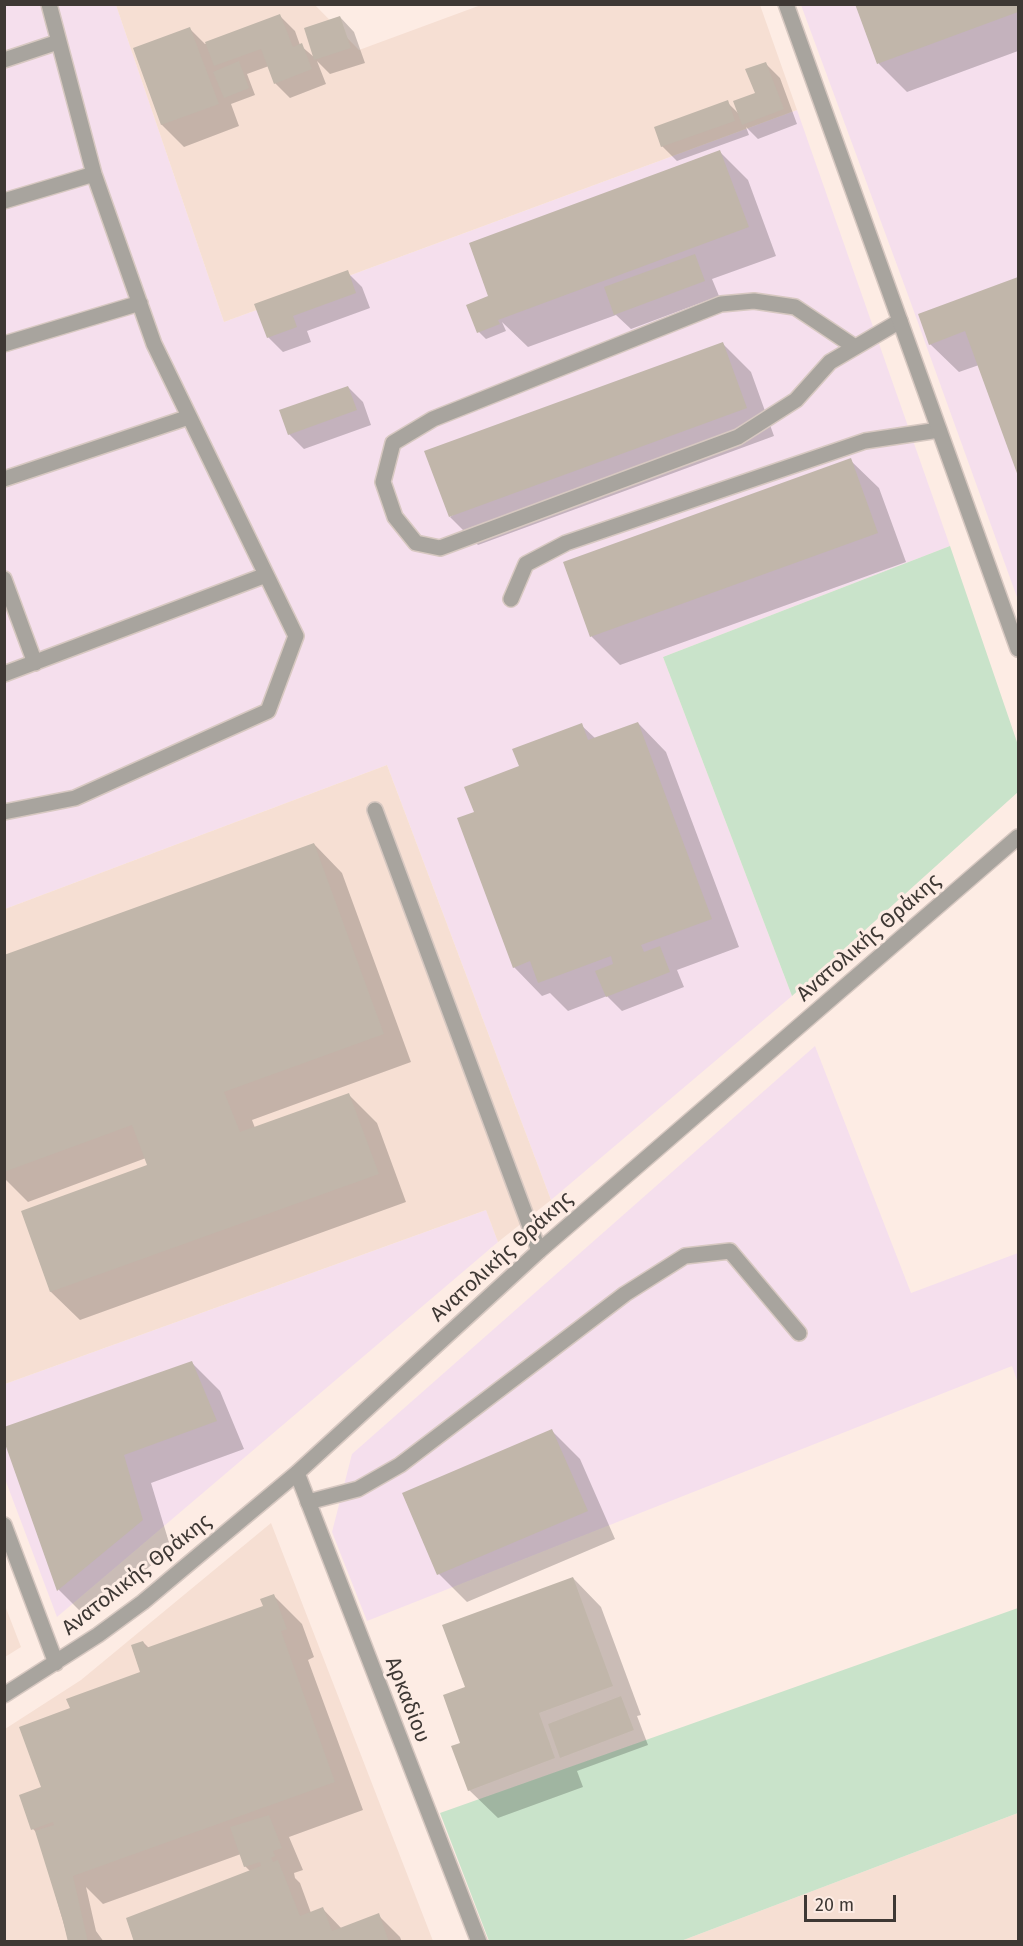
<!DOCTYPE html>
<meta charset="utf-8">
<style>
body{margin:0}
#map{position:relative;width:1023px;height:1946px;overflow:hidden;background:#fdece4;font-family:"Fira Sans",sans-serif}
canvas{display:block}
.frame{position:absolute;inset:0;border:6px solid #3e3834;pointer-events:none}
.scale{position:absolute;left:804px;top:1895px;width:92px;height:27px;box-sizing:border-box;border:3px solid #3e3834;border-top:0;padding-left:8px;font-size:18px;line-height:21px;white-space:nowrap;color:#3e3834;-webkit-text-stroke:4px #fdece4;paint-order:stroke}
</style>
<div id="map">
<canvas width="1023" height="1946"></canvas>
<div class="frame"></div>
<div class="scale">20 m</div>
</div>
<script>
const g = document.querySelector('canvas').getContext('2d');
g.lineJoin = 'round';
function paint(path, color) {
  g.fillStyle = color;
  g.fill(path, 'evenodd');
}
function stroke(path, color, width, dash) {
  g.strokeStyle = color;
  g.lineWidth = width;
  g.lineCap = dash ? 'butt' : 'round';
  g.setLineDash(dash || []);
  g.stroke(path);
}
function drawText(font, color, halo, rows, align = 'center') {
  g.font = font + ' "Fira Sans",sans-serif';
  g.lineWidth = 6;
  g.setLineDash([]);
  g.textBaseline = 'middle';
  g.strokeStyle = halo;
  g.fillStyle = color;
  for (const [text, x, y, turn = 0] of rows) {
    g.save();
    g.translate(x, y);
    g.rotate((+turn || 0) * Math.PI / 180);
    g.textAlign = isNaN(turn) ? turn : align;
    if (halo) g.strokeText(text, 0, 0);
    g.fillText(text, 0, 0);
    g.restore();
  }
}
const commercial = new Path2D(`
 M5,5H116L224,322L797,110L950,546L663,657L792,996L551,1200L387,765L5,909Z
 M801,5H1018V600L908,295Z
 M815,1046L911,1293L1018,1253V1383L1012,1366L367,1621L332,1532L352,1454Z
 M486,1210L498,1242L57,1617L5,1479V1384Z`);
const built = new Path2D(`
 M116,5H315L359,50L481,5H760L797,110L224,322Z
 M387,765L551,1200L498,1242L486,1210L5,1384V909Z
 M271,1523L433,1941L5,1942V1729L81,1680Z
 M4,1603L21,1647L5,1657H4Z
 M1018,1813V1941H681Z`);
const green = new Path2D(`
 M950,546L1018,745V792L792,996L663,657Z
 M1018,1608V1813L681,1941H489L440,1813Z`);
const shadow = new Path2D(`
 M857,4H1018V51L907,92L879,64Z
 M280,16L295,31L300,45L315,58L340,17L354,32L365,63L330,74L317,61L326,84L290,98L275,83L269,66L247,74L255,95L231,104L239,126L184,147L162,125L135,49L190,29L205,44Z
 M765,63L780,78L797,124L758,139L746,127L749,135L677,161L662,146L727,102L739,114L757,94Z
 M720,152L748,180L776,256L712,279L719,296L631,329L616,315L528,347L502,322L506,331L486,339L479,332L488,297Z
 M347,272L362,287L370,308L307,331L311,342L283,352L268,337L256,305Z
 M1018,278V472L979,365L959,372L930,344L920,315Z
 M722,343L751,372L774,436L478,545L450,517Z
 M348,387L363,402L371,425L304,449L289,434Z
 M850,460L879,488L906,562L620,665L592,637L565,563Z
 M638,723L666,752L739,947L677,970L684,987L622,1011L607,996L568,1011L550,993L542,996L514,967L475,813L520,767L581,725L596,739Z
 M314,844L342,873L411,1062L252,1120L255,1128L349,1095L377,1123L406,1202L80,1320L51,1292L23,1212L149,1166L146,1158L28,1202L4,1178V957Z
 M192,1363L220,1391L244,1449L151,1483L171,1549L87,1618L59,1590L4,1436Z
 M552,1431L580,1459L615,1539L467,1602L439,1574Z
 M573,1578L601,1607L641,1715L637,1716L648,1745L577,1771L583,1787L498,1818L469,1790L462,1744Z
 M274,1596L302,1624L314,1657L308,1660L363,1810L289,1837L303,1870L294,1873L295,1878L300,1883L311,1913L323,1909L342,1929L378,1915L400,1937L402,1942H136L251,1872L245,1866L241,1854L103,1904L86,1887L96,1931L104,1942H69L38,1834L33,1829L43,1788L72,1709L142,1673L143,1642L149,1648L264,1607Z`);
const building = new Path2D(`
 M855,4H1018V12L877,64Z
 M280,14L293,47L302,43L312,69L274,84L261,49L214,66L205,42Z
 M340,16L351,48L314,60L304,28Z
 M190,27L219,104L161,125L133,48Z
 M239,61L249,88L224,98L213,72Z
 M766,62L784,109L742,125L733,101L755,93L745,69Z
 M728,100L735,121L661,147L654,127Z
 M720,150L749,227L498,320L500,324L477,333L466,305L488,296L469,243Z
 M695,254L705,281L614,315L604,287Z
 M348,270L356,293L293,316L297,327L267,338L254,304Z
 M1018,277V476L965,331L929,345L918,314Z
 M723,342L747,408L449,517L424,451Z
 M348,386L357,410L288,435L279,410Z
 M851,458L878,533L590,637L563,562Z
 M638,722L712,919L641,945L644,952L660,946L670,972L606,997L595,971L613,964L611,956L538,983L530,961L513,968L457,818L474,812L464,787L519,766L512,749L582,723L588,740Z
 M314,843L384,1034L224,1092L240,1132L349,1093L379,1174L50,1292L21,1211L147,1165L132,1125L4,1172V955Z
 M192,1361L217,1421L124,1455L143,1520L57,1591L4,1441V1427Z
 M552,1429L588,1511L437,1575L402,1493Z
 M573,1577L613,1686L539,1713L555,1758L468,1791L451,1746L460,1743L443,1695L465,1687L442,1625Z
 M274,1594L287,1629L281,1631L335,1782L73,1876L88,1942H68L63,1921L35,1831L54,1825L53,1822L31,1830L19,1795L41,1787L19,1727L70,1708L66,1699L140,1672L131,1645L143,1641L146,1648L263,1606L260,1599Z
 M621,1696L634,1730L560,1758L548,1724Z
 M269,1815L282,1848L273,1851L275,1856L271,1858L273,1862L278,1860L300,1916L323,1907L332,1931L379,1913L389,1942H134L126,1918L261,1866L260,1862L244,1867L230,1827Z`);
const lane = new Path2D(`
 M4,60L58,42
 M4,201L94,174
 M4,344L140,303
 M855,347L795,307L754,301L721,304L433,419L393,443L383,482L395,517L416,543L440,548L738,437L796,400L830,362L900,321
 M4,479L189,417
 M4,579L35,663
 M511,599L526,564L566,543L865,441L939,430
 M4,674L266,575
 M375,810L539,1251
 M4,812L75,798L268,711L296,636L154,344L94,174L49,4
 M308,1502L358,1489L400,1465L625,1294L685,1256L730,1251L799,1333`);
const street = new Path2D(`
 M786,4L1018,649
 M297,1473L479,1942
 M4,1525L56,1663
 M4,1695L98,1635L143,1602L297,1473L539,1251L1018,837`);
const streetNames = [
 ["Ανατολικής Θράκης",869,938,-41],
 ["Ανατολικής Θράκης",502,1257,-42],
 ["Ανατολικής Θράκης",137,1575,-38],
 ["Αρκαδίου",407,1700,69]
];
paint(commercial, '#f5dfed');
paint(built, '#f6dfd3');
paint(green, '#c9e3ca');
paint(shadow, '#0003');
paint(building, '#c1b6aa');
stroke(lane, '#d7c8c1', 18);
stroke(street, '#d7c8c1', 18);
stroke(lane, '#a8a49e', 15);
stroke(street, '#a8a49e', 15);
drawText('21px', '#3e3834', '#fdece4', streetNames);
</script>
